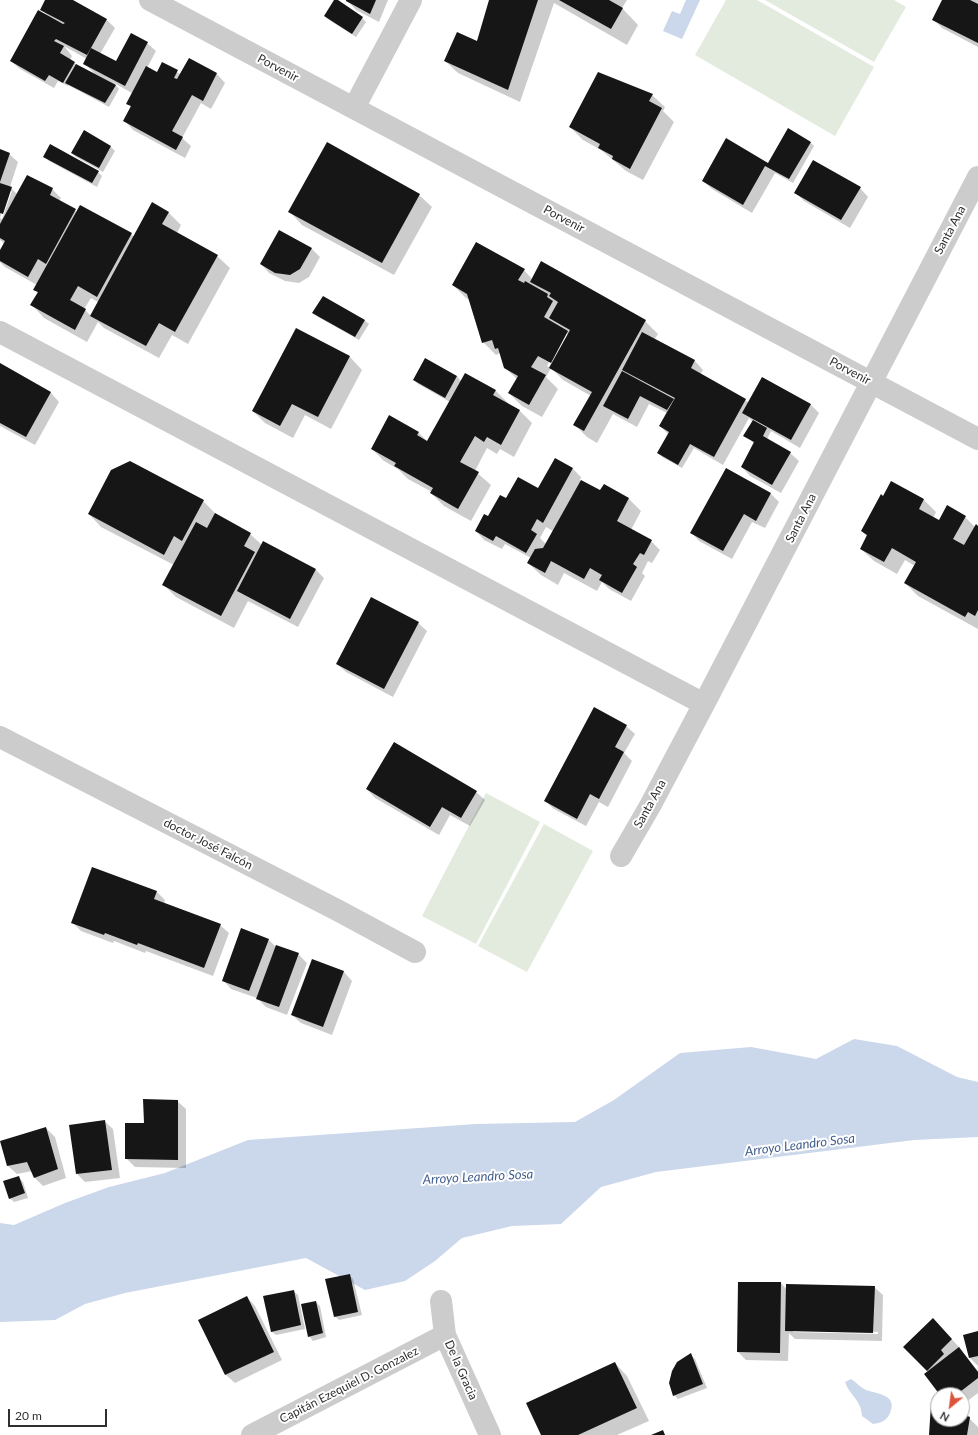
<!DOCTYPE html>
<meta charset="utf-8">
<style>
body{margin:0}
#map{position:relative;width:978px;height:1435px;overflow:hidden;background:#fff;font-family:Lato,sans-serif}
canvas{display:block}
.north{position:absolute;left:930px;top:1387px;width:40px;height:40px;box-sizing:border-box;background:#fff;border:1px solid #acacac;border-radius:50%;rotate:209deg;font-size:11px;font-weight:700;line-height:16px;text-align:center;color:#2f2f2f}
.north::after{content:'';display:block;margin:auto;width:14px;height:18px;background:#db553c;clip-path:polygon(50% 0,100% 100%,50% 72%,0 100%)}
.scale{position:absolute;left:8px;top:1409px;width:99px;height:18px;box-sizing:border-box;border:2px solid #2f2f2f;border-top:0;padding-left:5px;font-size:12px;line-height:14px;white-space:nowrap;color:#2f2f2f;-webkit-text-stroke:3px #fff;paint-order:stroke}
</style>
<div id="map">
<canvas width="978" height="1435"></canvas>
<div class="north">N</div>
<div class="scale">20 m</div>
</div>
<script>
const g = document.querySelector('canvas').getContext('2d');
g.lineJoin = 'round';
function paint(path, color) {
  g.fillStyle = color;
  g.fill(path, 'evenodd');
}
function stroke(path, color, width, dash) {
  g.strokeStyle = color;
  g.lineWidth = width;
  g.lineCap = dash ? 'butt' : 'round';
  g.setLineDash(dash || []);
  g.stroke(path);
}
function drawText(font, color, halo, rows, align = 'center') {
  g.font = font + ' Lato,sans-serif';
  g.lineWidth = 4;
  g.setLineDash([]);
  g.textBaseline = 'middle';
  g.strokeStyle = halo;
  g.fillStyle = color;
  for (const [text, x, y, turn = 0] of rows) {
    g.save();
    g.translate(x, y);
    g.rotate((+turn || 0) * Math.PI / 180);
    g.textAlign = isNaN(turn) ? turn : align;
    if (halo) g.strokeText(text, 0, 0);
    g.fillText(text, 0, 0);
    g.restore();
  }
}
const green = new Path2D(`
 M726,0H757L874,67L835,136L695,55Z
 M765,0H894L906,7L874,62Z
 M486,793L540,822L476,944L422,916Z
 M544,824L593,851L527,972L478,946Z`);
const water = new Path2D(`
 M686,0H700L682,39L663,31L672,11L680,14Z
 M854,1039L897,1046L957,1077L978,1082V1137L914,1140L656,1172L601,1187L561,1224L512,1226L462,1238L435,1261L405,1281L365,1290L306,1258L125,1293L85,1304L55,1320L0,1322V1223L14,1225L65,1203L109,1187L165,1173L248,1140L476,1124L575,1122L614,1100L680,1053L751,1047L816,1059Z
 M851,1379C856,1382 861,1388 866,1390C878,1394 898,1395 890,1413C887,1421 880,1423 873,1424L862,1416C861,1399 850,1396 845,1382Z`);
const shadow = new Path2D(`
 M46,0H71L106,19L115,28L100,54L117,63L147,43L156,51L147,68L157,74L163,63L180,74L189,59L217,74L225,83L211,109L201,103L182,138L191,146L185,158L133,130L125,121L132,108L127,104L132,93L114,83L119,89L109,107L68,85V86L58,81L54,88L20,69L11,61L48,16L41,9ZM64,46L87,59L85,64L95,74L79,66L70,60L72,56Z
 M335,0L362,18L366,22L356,37L329,20L325,16Z
 M347,0H388L379,22L356,10Z
 M490,0H627L622,8L638,25L627,45L554,3L520,102L458,73L445,61L477,42Z
 M943,0H978V47L942,28L934,20Z
 M652,95L665,107L663,111L674,122L643,180L626,171L601,150L583,140L570,127Z
 M84,132L111,147L115,151L103,172L76,157L72,153Z
 M810,142L814,146L793,183L775,173L752,213L712,189L703,181L768,164Z
 M0,151L9,154L18,162L10,187L17,194L27,176L52,189L61,198L59,201L77,212L80,206L131,234L134,237L168,212L181,225L177,233L217,256L230,268L188,344L172,335L159,358L104,328L98,322L87,342L44,318L32,305L38,293L34,290L37,285L5,267L0,262V253L5,244L0,240ZM9,191H12L2,219L0,218ZM91,298L98,302L91,316L84,309Z
 M45,157L98,172L102,176L97,187L49,161Z
 M860,188L868,197L850,228L804,201L796,193Z
 M419,195L432,207L394,275L302,225L290,212Z
 M311,248L320,257L309,277L299,283L285,281L269,273L261,264Z
 M524,270L532,279L645,321L658,334L654,340L695,361L703,370L700,375L745,400L749,403L763,378L811,405L819,413L800,448L771,431L767,439L790,453L799,461L781,493L750,476L742,467L755,444L745,436L753,422L749,418L723,465L694,448L682,468L662,457L658,453L668,434L660,426L667,413L649,404L637,427L613,414L597,443L587,437L575,425L591,396L563,380L551,368L546,377L558,389L542,417L522,406L509,393L517,379L505,368L500,353L496,355L483,342L470,300L466,298L453,285ZM565,334H568L549,367L547,366Z
 M314,313L364,320L369,324L359,340L318,317Z
 M296,329L350,357L362,370L331,429L305,415L293,438L265,423L253,411Z
 M0,364L51,393L59,402L35,445L0,426Z
 M465,374L496,391L508,403V404L520,411L532,423L514,457L500,449L497,454L487,448L475,471L491,485L471,521L444,506L431,493L432,492L408,479L398,469L384,461L372,449L390,417L419,433L428,442L450,402L418,384L414,380L457,376L461,381Z
 M555,459L573,469L581,477L580,480L600,492L604,485L629,499L641,511L631,530L651,541L660,550L652,563L648,561L642,573L645,576L631,601L609,589L602,582L597,591L564,573L558,585L541,575L528,563L531,558L505,544L502,549L484,540L476,531L506,499L538,489ZM546,527L553,531L546,544L540,538Z
 M892,482L924,500L936,512L933,518L939,521L965,517L975,527H978V629L918,596L905,583L915,566L905,560L897,574L874,561L861,549L868,537L862,531Z
 M771,494L779,502L765,528L752,522L732,559L699,541L691,532Z
 M203,501L216,514L250,534L262,545L264,542L316,570L324,578L298,627L248,601L234,628L176,597L164,585L174,565L101,527L89,514Z
 M418,623L427,631L393,697L346,672L337,664Z
 M626,726L635,734L624,753L632,761L608,807L599,802L586,826L554,809L545,801Z
 M367,789L476,792L485,800L470,826L450,815L439,835L375,798Z
 M93,868L157,892L165,900L164,904L220,925L229,933L213,976L146,951L145,953L114,941L113,943L81,931L72,922Z
 M269,940L276,947L298,954L307,963L287,1015L266,1007L257,998L231,989L223,980Z
 M313,960L344,972L352,981L332,1035L301,1023L292,1015Z
 M177,1101L186,1109V1168L135,1167L126,1158L145,1124Z
 M104,1121L113,1129L120,1178L85,1182L77,1174Z
 M46,1128L55,1137L66,1178L43,1186L34,1177L32,1171L17,1174L8,1166L1,1142Z
 M19,1178L23,1182L28,1198L14,1202L10,1198Z
 M349,1275L353,1279L362,1315L339,1320L335,1316Z
 M781,1283L787,1290L874,1287L883,1295L882,1341L795,1339L789,1333L788,1361L746,1360L738,1352ZM793,1330L878,1332V1334L793,1332Z
 M293,1291L298,1295L305,1329L276,1335L271,1331Z
 M247,1297L255,1306L282,1360L235,1383L226,1375L200,1320Z
 M316,1302L320,1306L326,1337L313,1341L309,1336Z
 M941,1328L960,1348L959,1349L978,1371V1393L962,1405V1395H941L928,1372L904,1347Z
 M978,1333V1366L970,1358L964,1336Z
 M691,1355L695,1359L707,1388L678,1399L674,1395Z
 M615,1363L627,1376L649,1421L617,1435H542Z
 M938,1407V1419H962V1415L969,1418L978,1427V1435H930Z`);
const building = new Path2D(`
 M45,0H73L107,19L87,55L56,39L54,41L64,46L60,53L75,62L63,83L49,75L45,81L10,61L38,10L63,24L65,23L40,10Z
 M334,0H338L363,17L352,34L324,16Z
 M346,0H376L370,14L346,1Z
 M489,0H538L508,90L444,61L457,32L477,41Z
 M559,0H609L623,8L611,29Z
 M942,0H970L978,4V43L932,20Z
 M131,33L148,42L125,86L83,64L91,48L116,61Z
 M189,58L217,73L203,101L192,95L172,131L183,137L176,150L123,121L131,106L126,104L146,66L157,72L162,62L178,70L174,78L177,79Z
 M76,64L116,85L105,103L65,83Z
 M598,72L653,94L649,101L662,108L630,169L612,159L613,156L598,148L600,144L569,127Z
 M788,128L811,142L789,179L765,166L743,205L702,181L726,138L768,163Z
 M84,130L111,146L99,168L71,153Z
 M327,142L420,194L382,263L288,212Z
 M50,144L99,171L92,183L43,157Z
 M0,149L10,153L0,182Z
 M813,160L861,187L841,220L794,193Z
 M27,175L53,188L50,195L76,209L46,264L38,259L28,277L0,261V250L5,241L0,238V224Z
 M0,183L12,187L3,214L0,213Z
 M152,202L169,212L162,224L218,255L175,332L159,323L146,346L90,316Z
 M80,205L132,233L97,297L78,286L70,300L86,309L75,330L30,305L38,292L33,290Z
 M279,230L312,248L300,269L290,275L275,273L260,264Z
 M476,242L525,269L518,280L524,283L525,281L548,294L547,297L553,301L544,317L568,331L551,363L538,356L531,367L546,375L529,405L508,393L518,376L504,368L498,348L495,349L492,340L482,343L467,294L452,285Z
 M541,261L646,320L584,431L573,425L592,392L549,368L570,330L549,318L558,302L549,296L551,293L530,282Z
 M323,296L365,320L355,337L312,313Z
 M296,328L350,356L318,417L292,404L280,426L252,411Z
 M642,332L695,360L691,368L746,399L714,457L690,444L678,465L657,453L669,432L659,426L675,398L622,370Z
 M425,358L457,376L445,398L413,380Z
 M0,363L51,392L26,437L0,423Z
 M622,371L674,399L667,410L640,396L628,419L603,406Z
 M465,373L496,390L493,395L520,410L501,445L487,437L484,442L475,436L460,462L479,472L458,509L430,493L433,488L394,466L396,463L371,449L389,415L419,432L417,435L427,441Z
 M762,377L811,404L791,440L742,413Z
 M753,420L767,428L763,436L791,452L772,485L741,467L754,442L743,436Z
 M555,458L573,468L543,523L537,519L531,530L537,534L526,553L496,536L493,541L475,531L484,514L488,516L500,495L506,498L518,477L538,488Z
 M130,461L204,500L182,541L174,536L164,555L88,514L111,470Z
 M726,468L771,493L756,521L744,514L723,551L690,533Z
 M581,480L600,490L604,484L629,498L617,521L652,540L644,555L640,553L633,564L637,567L622,593L599,580L602,575L590,568L584,579L551,561L545,573L527,563L535,549L543,548Z
 M891,481L924,499L919,509L939,520L947,505L966,516L953,539L964,545L976,524L978,526V610L975,616L968,612L965,617L904,583L916,562L892,548L884,562L860,549L867,535L861,531L881,494L883,496Z
 M215,513L251,533L244,546L255,552L221,616L162,585L196,522L207,528Z
 M263,541L316,569L290,619L237,591Z
 M371,597L419,622L384,689L336,664Z
 M594,707L627,725L615,747L624,752L599,799L590,794L577,819L544,801Z
 M394,742L477,791L461,818L442,807L430,827L366,789Z
 M92,867L157,891L154,899L221,924L204,968L138,943L137,945L105,933L104,935L71,923Z
 M241,928L269,939L249,991L222,981Z
 M276,945L299,953L279,1007L256,999Z
 M312,959L344,971L323,1027L291,1015Z
 M143,1099L178,1100V1160L125,1159V1123H144Z
 M105,1120L112,1170L76,1174L69,1125Z
 M46,1127L58,1169L34,1178L27,1162L7,1166L0,1141Z
 M19,1176L25,1193L9,1199L3,1181Z
 M350,1274L358,1312L334,1317L325,1279Z
 M738,1282H781L780,1353L737,1352Z
 M786,1284L875,1286L873,1333L785,1331Z
 M294,1290L301,1325L271,1332L263,1296Z
 M247,1296L274,1352L225,1375L198,1320Z
 M316,1301L323,1333L308,1337L301,1304Z
 M933,1318L952,1339L941,1350L944,1354L927,1371L903,1347Z
 M978,1331V1356L969,1358L963,1335Z
 M959,1347L978,1372V1378L956,1395H940L924,1374Z
 M691,1353L703,1384L673,1396L669,1383L672,1371L677,1362Z
 M615,1362L637,1408L578,1435H541L526,1403Z
 M931,1404L938,1406V1419H962V1414L970,1417L967,1435H929Z
 M663,1430L665,1435H651Z`);
const minor = new Path2D(`
 M150,0L978,439
 M354,108L411,0
 M0,332L704,704
 M0,737L339,911L415,952
 M621,856L650,806L704,704L978,177
 M441,1301L445,1335L490,1435
 M252,1435L445,1335`);
const streetNames = [
 ["Porvenir",278,68,28],
 ["Porvenir",564,219,28],
 ["Santa Ana",950,230,-62],
 ["Porvenir",850,371,28],
 ["Santa Ana",801,518,-63],
 ["Santa Ana",650,804,-61],
 ["doctor José Falcón",208,844,27],
 ["De la Gracia",461,1370,66],
 ["Capitán Ezequiel D. Gonzalez",349,1385,-27]
];
const waterNames = [
 ["Arroyo Leandro Sosa",800,1145,-7],
 ["Arroyo Leandro Sosa",478,1177,-3]
];
paint(green, '#e2ebde');
paint(water, '#cbd7ea');
paint(shadow, '#0003');
paint(building, '#161616');
stroke(minor, '#ccc', 22);
drawText('12px', '#2f2f2f', '#fff', streetNames);
drawText('italic 13px', '#415e8c', '#fff', waterNames);
</script>
